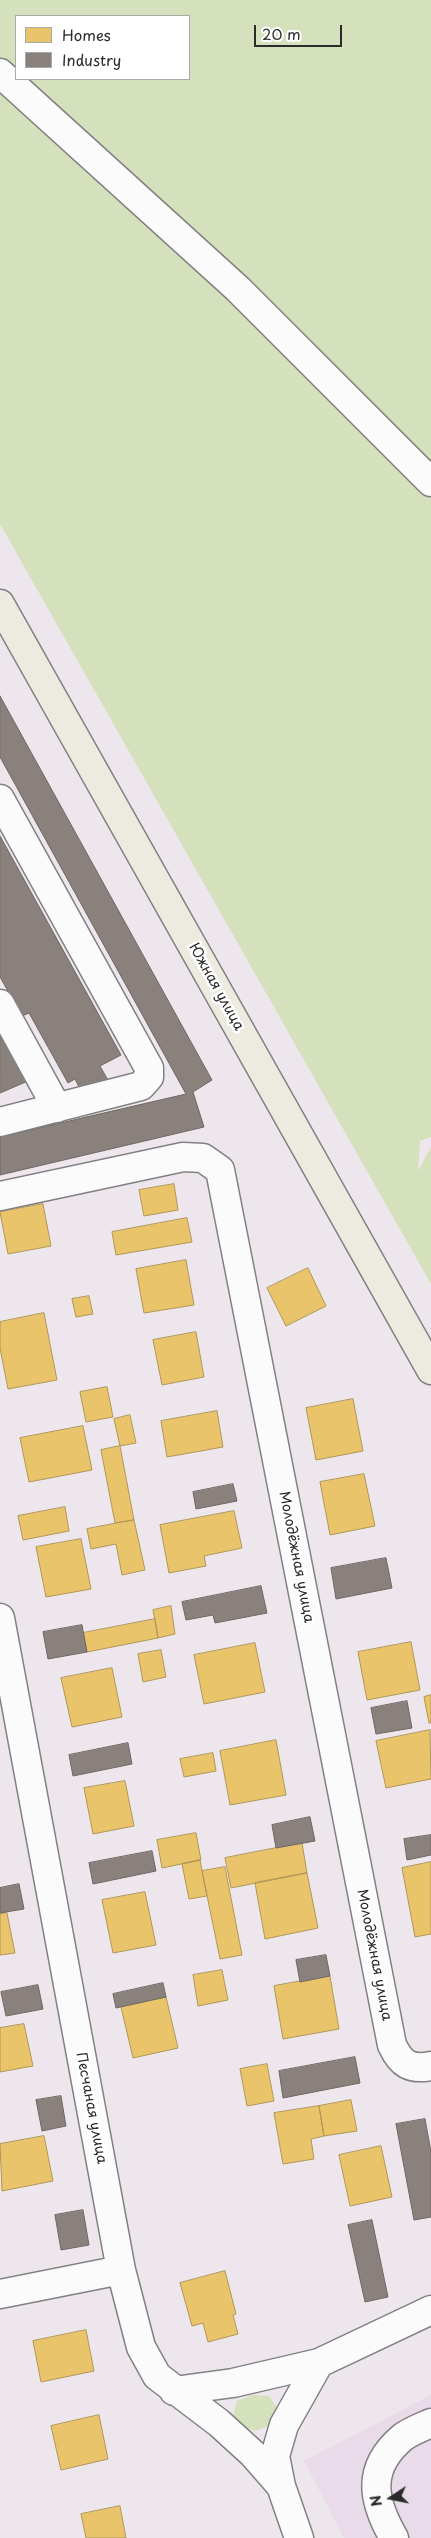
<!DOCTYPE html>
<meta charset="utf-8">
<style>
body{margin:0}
#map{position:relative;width:431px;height:2538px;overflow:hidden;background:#ede7ed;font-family:"Playpen Sans",sans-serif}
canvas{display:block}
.legend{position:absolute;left:15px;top:15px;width:175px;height:65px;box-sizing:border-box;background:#fff;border:1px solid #aaa;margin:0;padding:6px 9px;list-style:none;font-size:15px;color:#2b2b2b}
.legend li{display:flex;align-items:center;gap:10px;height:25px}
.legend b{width:25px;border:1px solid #aaa}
.north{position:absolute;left:366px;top:2473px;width:50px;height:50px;-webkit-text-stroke:4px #fff;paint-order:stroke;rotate:259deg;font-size:14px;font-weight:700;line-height:20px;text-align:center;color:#2b2b2b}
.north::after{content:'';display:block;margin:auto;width:18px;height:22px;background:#2b2b2b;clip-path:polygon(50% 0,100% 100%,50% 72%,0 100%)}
.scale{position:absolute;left:254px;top:25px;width:88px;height:22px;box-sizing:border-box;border:2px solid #2b2b2b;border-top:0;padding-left:6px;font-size:15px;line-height:18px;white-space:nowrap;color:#2b2b2b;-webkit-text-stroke:4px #fff;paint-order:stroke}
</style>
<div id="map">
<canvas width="431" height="2538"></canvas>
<ul class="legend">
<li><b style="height:14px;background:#e9c46a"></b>Homes</li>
<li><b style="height:14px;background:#8a817c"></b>Industry</li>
</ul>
<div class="north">N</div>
<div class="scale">20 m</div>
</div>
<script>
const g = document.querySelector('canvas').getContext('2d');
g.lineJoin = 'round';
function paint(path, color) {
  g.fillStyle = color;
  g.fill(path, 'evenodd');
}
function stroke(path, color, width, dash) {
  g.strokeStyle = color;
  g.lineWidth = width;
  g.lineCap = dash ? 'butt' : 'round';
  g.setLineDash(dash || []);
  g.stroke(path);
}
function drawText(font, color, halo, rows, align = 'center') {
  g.font = font + ' "Playpen Sans",sans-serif';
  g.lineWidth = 5;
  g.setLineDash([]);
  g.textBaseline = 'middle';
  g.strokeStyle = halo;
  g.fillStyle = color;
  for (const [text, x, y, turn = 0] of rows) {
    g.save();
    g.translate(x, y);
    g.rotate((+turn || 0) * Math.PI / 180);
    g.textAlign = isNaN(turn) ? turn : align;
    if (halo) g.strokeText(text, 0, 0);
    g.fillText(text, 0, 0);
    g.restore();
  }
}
const built = new Path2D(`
 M431,2395V2538H344L304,2461Z`);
const green = new Path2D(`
 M0,0H431V1137L420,1141L418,1171L431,1147V1284L0,524ZM16,16H189V79H16Z
 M252,2395L269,2396L276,2406V2423L256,2431L240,2426L233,2415L237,2401Z`);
const homes = new Path2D(`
 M174,1184L178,1210L144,1216L139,1190Z
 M43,1204L51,1246L8,1254L0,1212Z
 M187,1218L192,1242L116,1255L112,1232Z
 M186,1260L194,1305L144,1313L136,1269Z
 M308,1268L326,1306L286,1326L267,1288Z
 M89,1296L93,1314L76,1317L72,1299Z
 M44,1313L57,1380L8,1389L0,1348V1322Z
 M196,1332L204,1377L162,1385L153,1340Z
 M107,1387L113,1417L86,1422L80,1392Z
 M353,1399L363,1451L316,1460L306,1408Z
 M217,1411L223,1447L167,1457L161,1421Z
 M130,1415L136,1443L120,1446L114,1419Z
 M83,1426L92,1470L29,1482L20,1438Z
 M120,1446L134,1520L115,1523L101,1450Z
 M364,1474L375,1526L330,1535L320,1482Z
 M65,1507L69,1531L23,1540L18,1516Z
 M234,1511L242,1548L204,1556L206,1566L169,1573L160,1525Z
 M134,1520L145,1570L122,1575L116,1544L91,1549L87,1529Z
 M81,1539L91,1589L46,1597L36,1547Z
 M171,1606L175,1634L158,1638L153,1610Z
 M155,1619L158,1638L87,1652L83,1633Z
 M411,1642L420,1690L367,1700L358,1652Z
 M255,1643L265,1692L204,1704L194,1655Z
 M161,1650L166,1677L143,1682L138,1654Z
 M112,1668L122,1717L72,1727L61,1678Z
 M431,1695V1723H429L424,1697Z
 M430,1730L431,1779L386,1788L376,1741Z
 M276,1740L286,1795L230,1805L220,1751Z
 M213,1753L216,1771L184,1777L180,1759Z
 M125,1781L134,1826L93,1834L84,1788Z
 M196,1833L201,1860L162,1868L157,1840Z
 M302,1843L307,1873L231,1888L225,1858Z
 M200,1860L207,1896L189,1899L182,1864Z
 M431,1862V1934L415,1937L402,1868Z
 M225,1867L242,1955L220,1959L202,1871Z
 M307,1873L318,1928L265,1939L255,1883Z
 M145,1892L156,1945L113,1953L102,1900Z
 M7,1913L15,1953L0,1955V1914Z
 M222,1970L228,2000L198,2006L193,1975Z
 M330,1976L339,2029L283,2039L274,1986Z
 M166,1997L178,2048L133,2058L121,2007Z
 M24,2024L33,2066L0,2072V2028Z
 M267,2064L274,2101L247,2106L240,2069Z
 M351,2100L357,2131L324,2136L319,2106Z
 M319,2106L324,2136L311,2139L314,2159L283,2164L274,2113Z
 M44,2136L53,2181L2,2191L0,2144Z
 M381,2146L392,2197L350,2206L339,2155Z
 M225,2271L236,2314L233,2315L238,2334L208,2342L203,2323L192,2326L180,2283Z
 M86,2330L94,2371L41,2382L33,2341Z
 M99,2415L108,2459L61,2470L51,2426Z
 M120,2506L126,2538H86L81,2514Z`);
const industry = new Path2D(`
 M0,696L212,1080L193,1092L204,1127L0,1175V1137L186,1094L0,757Z
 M0,836L121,1055L100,1066L109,1082L83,1095L75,1079L68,1083L29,1013L22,1016L0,977Z
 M0,1027L28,1081L0,1093Z
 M233,1484L237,1501L196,1509L193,1492Z
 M386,1558L392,1588L336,1599L331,1568Z
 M261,1586L267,1613L215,1623L213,1615L186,1620L182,1602Z
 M82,1625L87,1652L48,1659L43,1632Z
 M407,1701L412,1728L376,1734L371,1708Z
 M128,1743L132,1764L73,1776L69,1755Z
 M310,1817L315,1841L276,1848L272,1825Z
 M431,1835V1855L407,1860L404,1839Z
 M152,1851L156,1871L93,1884L89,1863Z
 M19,1884L24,1909L0,1913V1888Z
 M326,1955L330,1976L300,1982L296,1960Z
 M163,1983L166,1997L116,2008L113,1994Z
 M38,1985L43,2009L6,2016L1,1992Z
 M355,2057L360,2083L283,2098L279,2071Z
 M61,2096L66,2126L42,2131L36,2100Z
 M425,2119L431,2152V2217L414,2220L396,2124Z
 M83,2210L89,2245L61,2250L55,2215Z
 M372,2220L388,2297L365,2302L348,2225Z`);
const minor = new Path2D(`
 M0,73L238,289L431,482
 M0,799L149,1068V1077L141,1086L0,1122
 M0,1004L57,1108
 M0,1196L183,1157L203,1158L220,1170L392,2045C401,2064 410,2070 431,2066
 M0,1618L121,2270L141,2347L157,2376L219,2423L253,2454L281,2486L299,2538
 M0,2294L121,2270
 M174,2391L233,2383L319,2363L431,2310
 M281,2486L275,2456L284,2425L319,2363
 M394,2538C372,2500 366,2468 403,2437C411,2431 422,2427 431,2423`);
const major = new Path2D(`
 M0,604L431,1370`);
const streetNames = [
 ["Южная улица",216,987,61],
 ["Молодёжная улица",296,1557,79],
 ["Молодёжная улица",374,1955,79],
 ["Песчаная улица",91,2108,79]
];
paint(built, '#e9dbe9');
paint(green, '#d4e1bc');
paint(homes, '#e9c46a');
stroke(homes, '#b09657', 1);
paint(industry, '#8a817c');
stroke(industry, '#6e6764', 1);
stroke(minor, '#828082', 31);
stroke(major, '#828082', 31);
stroke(minor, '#fcfbfc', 28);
stroke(major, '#edeadf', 28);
drawText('14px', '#2b2b2b', '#fff', streetNames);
</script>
